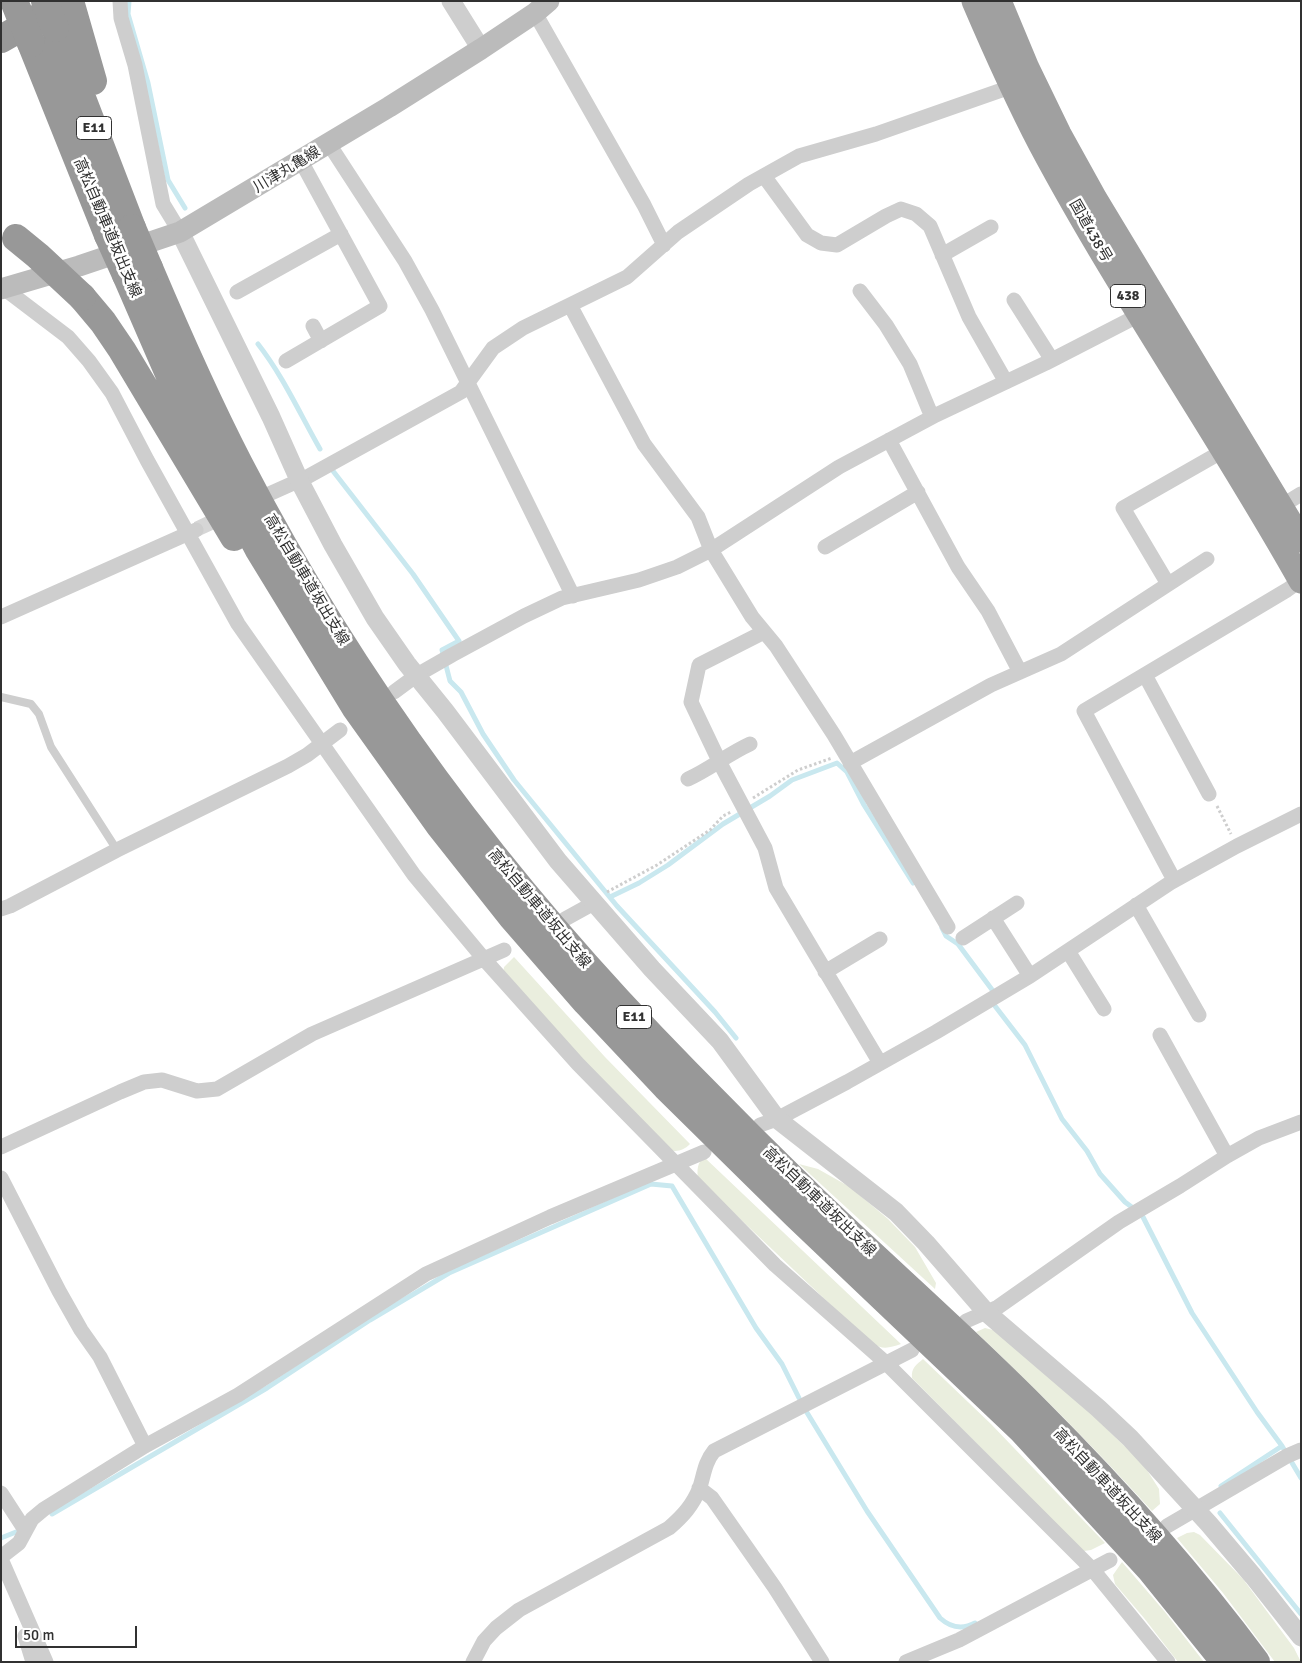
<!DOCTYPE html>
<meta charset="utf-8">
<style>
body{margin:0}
#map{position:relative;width:1302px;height:1663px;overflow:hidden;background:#fff;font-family:Signika,sans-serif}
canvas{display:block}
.frame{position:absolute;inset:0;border:2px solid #313131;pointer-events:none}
.scale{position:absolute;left:15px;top:1626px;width:122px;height:22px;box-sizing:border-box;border:2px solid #313131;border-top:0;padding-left:6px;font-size:15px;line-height:18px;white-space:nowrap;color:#313131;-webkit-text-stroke:4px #fff;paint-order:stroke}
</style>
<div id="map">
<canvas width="1302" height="1663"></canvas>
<div class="frame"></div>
<div class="scale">50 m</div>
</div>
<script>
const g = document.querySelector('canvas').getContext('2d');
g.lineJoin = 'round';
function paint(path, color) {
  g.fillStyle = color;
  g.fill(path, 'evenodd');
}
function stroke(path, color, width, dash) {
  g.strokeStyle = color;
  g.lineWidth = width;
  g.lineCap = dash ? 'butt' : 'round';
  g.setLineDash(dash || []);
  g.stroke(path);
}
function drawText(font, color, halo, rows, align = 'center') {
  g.font = font + ' Signika,"Noto Sans JP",sans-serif';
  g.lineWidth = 5;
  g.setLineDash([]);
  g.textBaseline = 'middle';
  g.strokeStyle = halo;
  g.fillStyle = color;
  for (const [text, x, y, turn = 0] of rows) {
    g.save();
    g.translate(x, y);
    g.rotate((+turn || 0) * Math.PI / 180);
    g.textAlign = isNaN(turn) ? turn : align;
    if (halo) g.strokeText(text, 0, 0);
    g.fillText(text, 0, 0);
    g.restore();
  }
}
const green = new Path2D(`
 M514,957L605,1057L690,1144C683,1151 677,1152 668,1150L503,974L504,967Z
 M704,1157L901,1344C889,1348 883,1350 871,1343L698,1179C697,1170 697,1163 704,1157Z
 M799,1164L818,1169L850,1187L888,1219L915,1247L936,1283L935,1289Z
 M985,1328L993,1330L1075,1398L1143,1464L1159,1489L1160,1504L1152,1511C1096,1449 1037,1390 976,1332Z
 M923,1359L991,1424L1105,1543L1091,1550L1084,1551L1077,1545L912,1378C911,1368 916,1365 923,1359Z
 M1194,1532L1200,1535L1243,1579L1294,1648L1301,1662H1275L1223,1593L1177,1538L1187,1533Z
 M1122,1562L1165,1612L1204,1662H1178L1144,1618L1115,1584L1113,1575Z`);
const stream = new Path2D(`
 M129,1L128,14L148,83L168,180L185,208
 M258,344C283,376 300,414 320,449
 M333,471L413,574L459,641L442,650L450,681L461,692L483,734L514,780L617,906L715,1012L736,1038
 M610,897L639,883L668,865L723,824L770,796L792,780L837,763L847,772L864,805L913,883
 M942,928L946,936L958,944L993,991
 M995,1006L1025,1045L1062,1119L1087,1151L1100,1174L1125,1202L1133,1208
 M1143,1217L1192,1313L1257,1412L1282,1446L1301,1478
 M806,1411L867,1511L940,1618C951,1628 962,1630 975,1623
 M1221,1486L1282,1446
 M1220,1513L1301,1614
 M52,1514L267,1388L370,1320L449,1273L651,1184L672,1186L756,1328L782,1364L799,1398
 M1,1538L16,1532`);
const minorTunnel = new Path2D(`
 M197,529L227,515`);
const path = new Path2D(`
 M753,798L798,770L832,758
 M1217,806L1231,834
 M607,892L657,865L710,830L723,816L731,812`);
const service = new Path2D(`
 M1,697L31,704L39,714L51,747L117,850`);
const minor = new Path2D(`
 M120,1L121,18L135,65L163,204L180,232
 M535,13L644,205L664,245
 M329,144L405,261L432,310L573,596
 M764,176L807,235L821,243L837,245L886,216L901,209L916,214L930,226L969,317L1006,382
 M942,255L991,227
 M1,286L68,337L89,361L112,393L147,460L238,624L414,875L484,959L578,1064L775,1265L886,1363L1093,1570L1168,1662
 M860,291L886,325L910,364L932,417
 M237,292L341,234
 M1014,300L1052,360
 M570,305L644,444L698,517L711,550L752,617L776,646L834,735L948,927
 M313,326L321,341
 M286,361L380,306L301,161
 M889,440L958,567L988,611L1020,672
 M269,494L307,477L461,392L493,348L523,328L627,277L678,232L749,184L799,156L876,134L1019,84
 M1275,510L1301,494
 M825,547L918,492
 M1168,584L1123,508L1230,447
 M1,617L196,530
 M764,632L699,665L691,702L721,765L765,848L776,888L880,1063
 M1145,675L1209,794
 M394,692L417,675L452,655L524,616L562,598L639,580L677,567L711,550L839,467L936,415L1046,363L1145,312
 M850,763L991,685L1061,654L1207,559
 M688,779C710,769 728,754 750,744
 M1174,880L1084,711L1287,590L1301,580
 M1136,905L1199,1015
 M1,909L10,906L117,850L288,766L307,755L340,730
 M993,918L1030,976
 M565,919L594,903
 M963,938L1017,903
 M1068,951L1104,1009
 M825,972L880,939
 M1160,1035L1227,1156
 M760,1125L777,1119L847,1082L936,1032L1030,976L1170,883L1237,846L1301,814
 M1,1147L120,1092L144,1082L162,1080L197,1091L217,1089L312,1034L504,950
 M1,1178L59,1291L81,1330L100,1357L145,1446
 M966,1321L998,1307L1119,1222L1180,1186L1227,1156L1259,1138L1301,1122
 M699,1488L712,1498L775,1588L822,1662
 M1,1493L25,1530
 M1167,1526L1287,1456L1301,1450
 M1,1557L19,1543L32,1519L44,1509L145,1446L238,1395L426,1274L550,1217L704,1152
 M1,1559L46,1662
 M25,1636L33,1662
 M473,1662L484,1641L496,1628L519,1610L669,1528C683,1516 693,1505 700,1487C704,1474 705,1462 714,1451L912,1350
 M906,1662L959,1640L1110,1560`);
const tertiary = new Path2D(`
 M451,1L481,49
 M180,232L271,417L300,482L333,545L375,618L407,664L445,711L558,861L652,969L720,1041L777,1119L896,1212L926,1243L986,1312L1098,1408L1130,1438L1209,1524L1253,1576L1301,1637`);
const secondary = new Path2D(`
 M1,289L79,266L180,232L389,107L481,49L535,13L549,1`);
const trunk = new Path2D(`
 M974,1C995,50 1017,99 1041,145C1121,295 1218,433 1301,581
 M999,1L1027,68L1059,134L1095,199L1301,540`);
const motorway = new Path2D(`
 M70,1L93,81
 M55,28L132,228
 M1,39L43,15
 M31,43L108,235
 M149,268C177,334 206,400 239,464C355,689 509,893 686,1072C728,1115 771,1158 814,1200C888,1271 965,1338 1037,1411C1115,1489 1190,1573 1256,1662
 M126,275L179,397L259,550L355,707L440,826L512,917L586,1002L666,1087L796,1215L1021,1429L1150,1569L1225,1662
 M82,297L103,322L122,350L234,537`);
const motorwayBridge = new Path2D(`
 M14,1L31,43
 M45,1L55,28
 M132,228L149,268
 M108,235L126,275
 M16,238L38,256L82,297`);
const shields = [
 [94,128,35],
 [1128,296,35],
 [634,1017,35]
];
const shieldNames = [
 ["E11",94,128],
 ["438",1128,296],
 ["E11",634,1017]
];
const streetNames = [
 ["川津丸亀線",287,170,-31],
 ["高松自動車道坂出支線",107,228,67],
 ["国道438号",1090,231,60],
 ["高松自動車道坂出支線",306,580,59],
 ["高松自動車道坂出支線",539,909,50],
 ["高松自動車道坂出支線",819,1202,44],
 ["高松自動車道坂出支線",1107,1486,47]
];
paint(green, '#eaeede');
stroke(stream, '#c9e8ef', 5);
stroke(minorTunnel, '#d6d6d6', 15, [15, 8]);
stroke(path, '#cecece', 3, [2.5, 2.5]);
stroke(service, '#cecece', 8);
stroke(minor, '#cecece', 15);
stroke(tertiary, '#cecece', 19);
stroke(secondary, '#bbb', 21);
stroke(trunk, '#a0a0a0', 25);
stroke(motorway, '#989898', 28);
stroke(motorwayBridge, '#989898', 28);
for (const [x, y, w] of shields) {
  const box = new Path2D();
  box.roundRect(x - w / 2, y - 11.5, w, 23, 4);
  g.fillStyle = '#fff';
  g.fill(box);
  stroke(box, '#313131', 1);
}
drawText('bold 14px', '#313131', null, shieldNames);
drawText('15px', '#313131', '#fff', streetNames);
</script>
